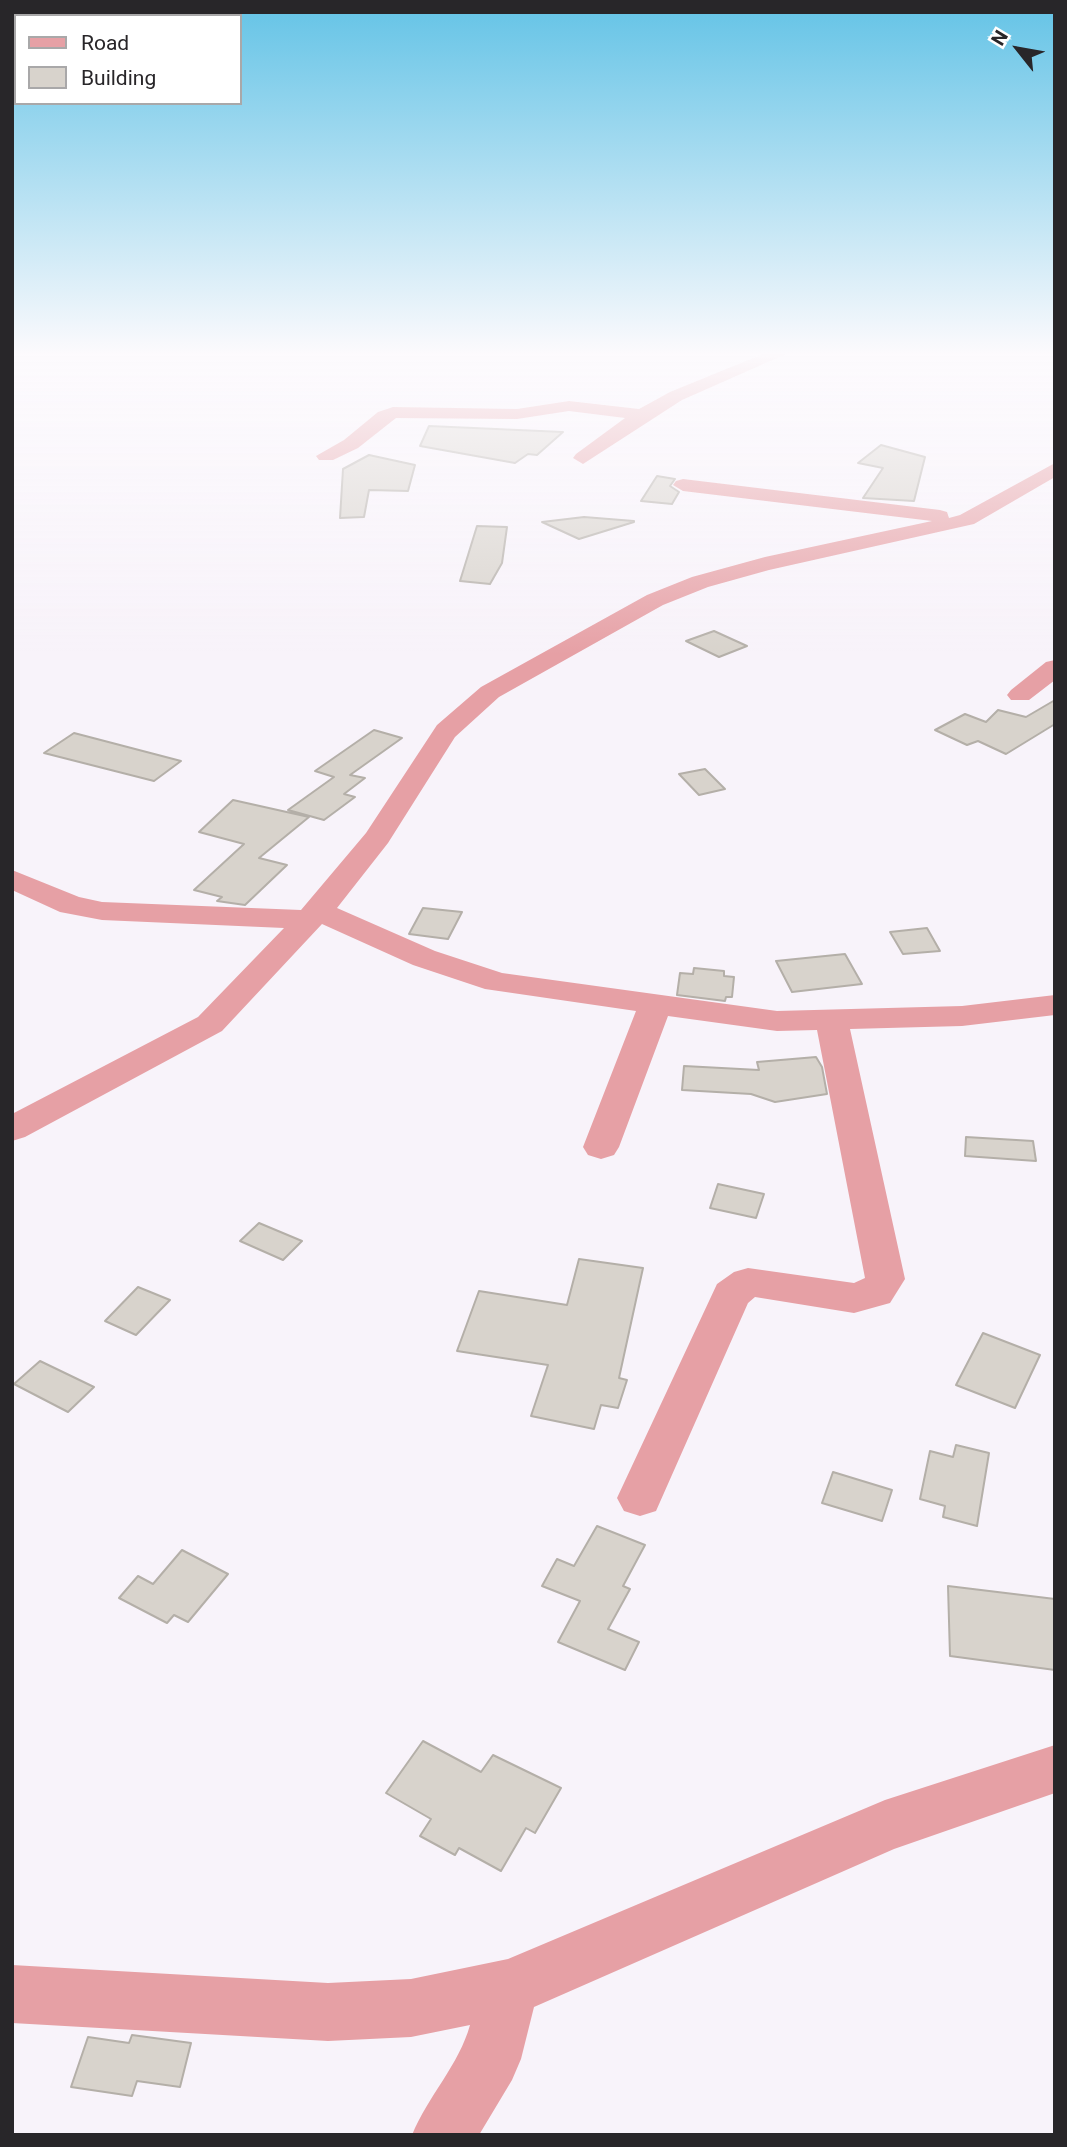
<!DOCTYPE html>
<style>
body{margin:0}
#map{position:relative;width:1067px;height:2147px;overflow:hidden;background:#f8f3fa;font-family:Roboto,sans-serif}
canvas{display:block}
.frame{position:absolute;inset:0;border:14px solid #282629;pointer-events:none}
.legend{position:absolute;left:14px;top:14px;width:228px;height:91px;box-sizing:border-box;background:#fff;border:2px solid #a9a8a9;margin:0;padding:9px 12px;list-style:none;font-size:21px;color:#282629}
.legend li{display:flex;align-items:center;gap:14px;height:35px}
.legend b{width:35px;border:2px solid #a9a8a9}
.north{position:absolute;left:983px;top:14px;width:70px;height:70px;-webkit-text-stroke:5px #fff;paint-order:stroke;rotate:301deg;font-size:19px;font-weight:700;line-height:28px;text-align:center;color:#282629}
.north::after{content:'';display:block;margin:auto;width:24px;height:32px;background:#282629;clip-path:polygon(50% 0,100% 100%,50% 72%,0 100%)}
</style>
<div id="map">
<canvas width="1067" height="2147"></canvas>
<div class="frame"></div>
<ul class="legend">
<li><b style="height:9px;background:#e6a0a5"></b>Road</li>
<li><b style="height:19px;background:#d8d3cc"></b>Building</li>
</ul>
<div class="north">N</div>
</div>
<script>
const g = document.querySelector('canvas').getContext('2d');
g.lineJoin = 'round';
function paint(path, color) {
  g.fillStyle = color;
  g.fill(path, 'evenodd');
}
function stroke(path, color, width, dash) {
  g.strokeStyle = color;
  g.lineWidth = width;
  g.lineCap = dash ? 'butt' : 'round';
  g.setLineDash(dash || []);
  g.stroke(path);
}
const building = new Path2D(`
 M429,426L563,432L537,455L528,454L515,463L420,446Z
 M881,445L925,457L914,501L863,498L883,468L858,463Z
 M369,455L415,465L408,491L369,490L364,517L340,518L343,469Z
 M657,476L675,479L670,486L679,492L672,504L641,501Z
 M584,517L634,521V522L579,539L542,522Z
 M477,526L507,527L502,563L490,584L460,581Z
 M714,631L747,646L719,657L686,641Z
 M1055,700V724L1006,754L978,741L967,745L935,730L965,714L986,722L998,710L1026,717Z
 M374,730L402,738L350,775L365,778L344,794L355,797L324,820L288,810L334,777L315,771Z
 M74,733L181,761L154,781L44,753Z
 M705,769L725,789L699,795L679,774Z
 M233,800L309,817L259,858L287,865L245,905L217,901L222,897L194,890L244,844L199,832Z
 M423,908L462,912L448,939L409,934Z
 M927,928L940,951L903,954L890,932Z
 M845,954L862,984L792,992L776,961Z
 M694,968L724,971V976L734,977L732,997H726L725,1001L677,995L680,973L693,974Z
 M816,1057L822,1067L827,1094L775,1102L751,1094L682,1090L684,1066L759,1070L757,1062Z
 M966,1137L1033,1141L1036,1161L965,1156Z
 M718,1184L764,1194L756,1218L710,1208Z
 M259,1223L302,1241L283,1260L240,1241Z
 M579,1259L643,1268L619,1378L627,1380L618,1408L601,1405L594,1429L531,1416L548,1365L457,1351L479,1291L567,1305Z
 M138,1287L170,1300L136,1335L105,1321Z
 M983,1333L1040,1355L1015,1408L956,1385Z
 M40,1361L94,1387L68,1412L14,1384Z
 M956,1445L989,1453L977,1526L943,1517L945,1506L920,1499L930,1451L953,1457Z
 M833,1472L892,1490L882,1521L822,1503Z
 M597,1526L645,1545L623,1586L630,1589L608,1629L639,1642L625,1670L558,1642L580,1601L542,1586L557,1559L574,1566Z
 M182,1550L228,1574L188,1622L174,1615L167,1623L119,1598L138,1576L153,1584Z
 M948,1586L1055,1599V1670L950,1656Z
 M423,1741L481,1772L493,1755L561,1788L535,1833L526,1828L501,1871L459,1848L455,1855L420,1836L431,1819L386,1793Z
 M132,2035L191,2043L180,2087L137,2081L132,2096L71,2087L88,2037L129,2043Z`);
const minor = new Path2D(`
 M763,354H786L682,400L583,464L573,458L576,454L625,418L569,411L517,419L396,418L358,448L333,460H319L316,456L344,440L378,412L393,407L517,409L569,401L639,409L670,392Z
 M1055,463V477L974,524L769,570L708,587L663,605L499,697L455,737L388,843L337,908L435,951L502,973L777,1011L962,1006L1055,995V1015L962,1026L850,1029L905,1279L890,1303L854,1313L755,1297L748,1303L656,1511L640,1516L624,1511L617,1498L717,1284L734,1272L748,1268L854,1283L865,1278L817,1030L777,1031L668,1016L619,1147L614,1155L601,1159L588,1155L583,1147L636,1011L485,989L413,965L322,924L222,1031L25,1137L12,1141V1114L198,1017L284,928L102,920L60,912L12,890V870L79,897L102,902L301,910L366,833L437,725L481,687L647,595L692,577L765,557L932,521L683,491L673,485L676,481L683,479L940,510L947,512L949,518L960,515Z
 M1055,660V680L1029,700H1011L1007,695L1011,690L1046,662Z
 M1055,1745V1793L894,1849L534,2007L521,2059L512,2080L479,2135H412C428,2096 459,2065 470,2025L411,2037L328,2041L12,2023V1965L328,1983L411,1979L508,1959L885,1800Z`);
paint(building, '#d8d3cc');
stroke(building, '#b4afa8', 2);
paint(minor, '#e6a0a5');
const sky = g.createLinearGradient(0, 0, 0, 655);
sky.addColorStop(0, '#63c3e6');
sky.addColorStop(0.54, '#fcfafd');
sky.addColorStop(1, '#fcfafd00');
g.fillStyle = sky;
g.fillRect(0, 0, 1067, 655);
</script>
